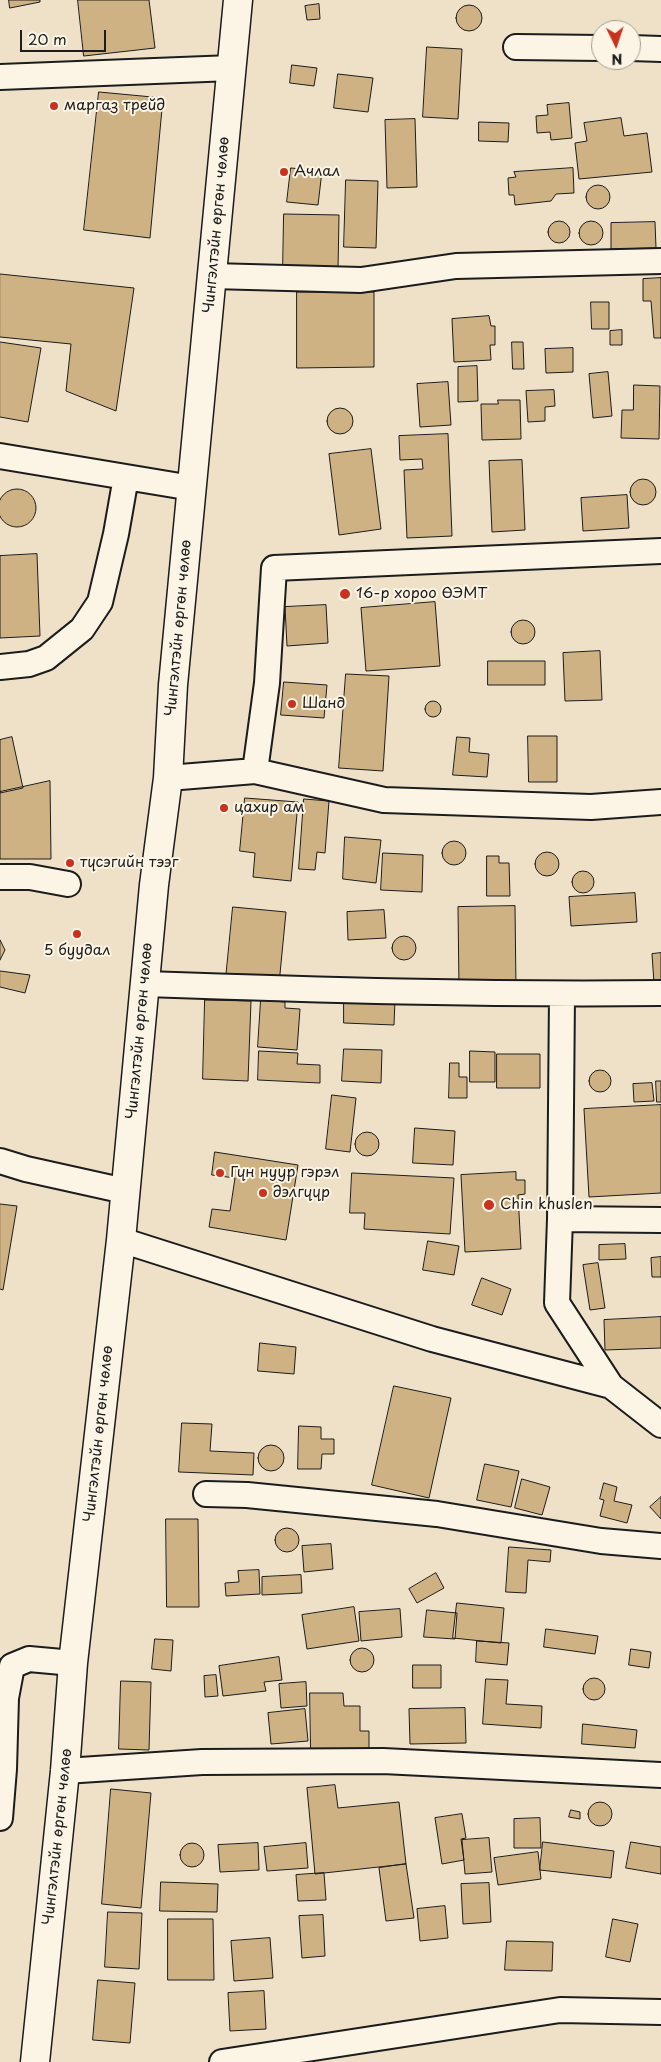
<!DOCTYPE html>
<meta charset="utf-8">
<style>
body{margin:0}
#map{position:relative;width:661px;height:2062px;overflow:hidden;background:#eee1c8;font-family:"Playpen Sans",sans-serif}
canvas{display:block}
.north{position:absolute;left:591px;top:20px;width:50px;height:50px;box-sizing:border-box;background:#fcf5e5;border:1px solid #a29e95;border-radius:50%;rotate:176deg;font-size:14px;font-weight:700;line-height:20px;text-align:center;color:#1c1c1c}
.north::after{content:'';display:block;margin:auto;width:18px;height:22px;background:#c8321e;clip-path:polygon(50% 0,100% 100%,50% 72%,0 100%)}
.scale{position:absolute;left:20px;top:30px;width:86px;height:22px;box-sizing:border-box;border:2px solid #1c1c1c;border-top:0;padding-left:6px;font-size:15px;line-height:18px;white-space:nowrap;color:#1c1c1c;-webkit-text-stroke:4px #fcf5e5;paint-order:stroke}
</style>
<div id="map">
<canvas width="661" height="2062"></canvas>
<div class="north">N</div>
<div class="scale">20 m</div>
</div>
<script>
const g = document.querySelector('canvas').getContext('2d');
g.lineJoin = 'round';
function paint(path, color) {
  g.fillStyle = color;
  g.fill(path, 'evenodd');
}
function stroke(path, color, width, dash) {
  g.strokeStyle = color;
  g.lineWidth = width;
  g.lineCap = dash ? 'butt' : 'round';
  g.setLineDash(dash || []);
  g.stroke(path);
}
function drawText(font, color, halo, rows, align = 'center') {
  g.font = font + ' "Playpen Sans",sans-serif';
  g.lineWidth = 4;
  g.setLineDash([]);
  g.textBaseline = 'middle';
  g.strokeStyle = halo;
  g.fillStyle = color;
  for (const [text, x, y, turn = 0] of rows) {
    g.save();
    g.translate(x, y);
    g.rotate((+turn || 0) * Math.PI / 180);
    g.textAlign = isNaN(turn) ? turn : align;
    if (halo) g.strokeText(text, 0, 0);
    g.fillText(text, 0, 0);
    g.restore();
  }
}
const building = new Path2D(`
 M9,0H40V2L10,8Z
 M78,0H149L155,48L84,56Z
 M319,4L320,19L307,20L305,6Z
 M456 18a13 13 0 1 1 26 0a13 13 0 1 1-26 0Z
 M427,47L462,49L458,119L423,117Z
 M292,65L317,68L314,86L290,83Z
 M338,74L373,78L368,112L334,108Z
 M99,92L163,98L150,238L84,230Z
 M569,103L572,138L551,140L550,132L537,133L536,116L548,115L547,105Z
 M621,118L624,136L647,133L652,172L579,179L575,143L587,141L584,123Z
 M415,119L417,187L387,188L385,120Z
 M479,122L509,123L508,142L479,141Z
 M291,168L322,171L318,205L287,202Z
 M573,168L574,193L556,194L551,201L515,205L514,195H509L508,178L516,177L514,172Z
 M346,180L378,181L376,248L344,247Z
 M586 197a12 12 0 1 1 24 0a12 12 0 1 1-24 0Z
 M284,214L339,215L338,270L283,269Z
 M548 232a11 11 0 1 1 22 0a11 11 0 1 1-22 0Z
 M579 233a12 12 0 1 1 24 0a12 12 0 1 1-24 0Z
 M655,222L656,248L611,249V223Z
 M0,274L134,288L116,411L66,391L71,344L0,337Z
 M661,278V338H654L651,301H643V279Z
 M297,292H374V367L297,368Z
 M591,302H609V329H592Z
 M489,316L491,326H495V345H490L491,360L454,362L452,319Z
 M622,330V345H610V331Z
 M0,342L41,348L28,422L0,417Z
 M512,342H523L524,369H513Z
 M573,348V372L546,373L545,349Z
 M477,366L478,401L458,402V367Z
 M608,372L612,416L593,418L589,374Z
 M448,382L451,425L420,427L417,384Z
 M634,385L660,386L659,439L621,438L622,410H633Z
 M554,390L555,406L545,407V421L528,422L526,391Z
 M498,400H520L521,439L482,440L481,404H498Z
 M327 421a13 13 0 1 1 26 0a13 13 0 1 1-26 0Z
 M448,434L452,536L407,538L404,470L423,469L422,459L400,460L399,436Z
 M371,449L381,529L339,535L329,454Z
 M522,460L525,530L492,532L489,461Z
 M630 492a13 13 0 1 1 26 0a13 13 0 1 1-26 0Z
 M-2 508a19 19 0 1 1 38 0a19 19 0 1 1-38 0Z
 M627,495L629,528L583,531L581,498Z
 M37,554L40,636L0,638V556Z
 M435,602L440,666L366,671L361,608Z
 M326,605L328,643L287,646L285,607Z
 M511 632a12 12 0 1 1 24 0a12 12 0 1 1-24 0Z
 M600,651L602,700L565,701L563,653Z
 M488,661H545V685H488Z
 M346,674L389,676L383,771L339,768Z
 M284,682L327,685L324,718L281,715Z
 M425 709a8 8 0 1 1 16 0a8 8 0 1 1-16 0Z
 M528,736H557V782H529Z
 M12,737L23,788L0,793V740Z
 M457,737L470,738L469,752L489,754L487,777L453,775Z
 M50,781L51,859H0V792Z
 M245,798L298,802L291,881L253,877L255,853L240,851Z
 M304,799L329,801L325,853L317,852L315,870L299,869Z
 M345,837L381,840L376,883L343,879Z
 M442 853a12 12 0 1 1 24 0a12 12 0 1 1-24 0Z
 M535 864a12 12 0 1 1 24 0a12 12 0 1 1-24 0Z
 M383,853L423,855L422,892L381,890Z
 M487,856H499V863H509L510,896H487Z
 M572 882a11 11 0 1 1 22 0a11 11 0 1 1-22 0Z
 M635,893L637,922L571,926L569,897Z
 M515,906L516,988H459L458,907Z
 M233,907L286,912L279,984L226,978Z
 M384,910L386,938L348,940L347,912Z
 M392 948a12 12 0 1 1 24 0a12 12 0 1 1-24 0Z
 M0,940L5,950L0,960Z
 M661,953V983H654L652,954Z
 M0,971L30,975L25,993L0,987Z
 M344,999L395,1000L394,1025L344,1023Z
 M205,1000L251,1001L248,1081L203,1079Z
 M261,1000L285,1002V1008L300,1009L297,1050L258,1047Z
 M344,1049L382,1050L381,1083L342,1081Z
 M259,1051L298,1053L297,1064L320,1065V1083L258,1080Z
 M470,1051L495,1052V1082H470Z
 M497,1054H540V1088H497Z
 M450,1063H459V1077H467V1098H449Z
 M589 1081a11 11 0 1 1 22 0a11 11 0 1 1-22 0Z
 M656,1081H661V1102H657Z
 M652,1083L654,1101L634,1102L633,1084Z
 M332,1095L356,1098L350,1152L326,1149Z
 M661,1105V1193L589,1197L584,1109Z
 M415,1128L455,1131L453,1165L413,1163Z
 M355 1144a12 12 0 1 1 24 0a12 12 0 1 1-24 0Z
 M215,1152L298,1165L286,1240L209,1227L212,1209L230,1211L235,1178L212,1175Z
 M516,1172V1180H525V1194L518,1195L521,1249L465,1252L461,1175Z
 M352,1173L454,1178L450,1234L364,1229L365,1213H350Z
 M0,1204L17,1206L3,1290L0,1289Z
 M428,1241L459,1246L454,1275L423,1270Z
 M625,1244L626,1259L599,1260V1245Z
 M661,1257V1277H652L651,1258Z
 M598,1263L605,1308L590,1310L583,1265Z
 M482,1278L511,1289L502,1315L472,1305Z
 M661,1317V1348L605,1350L604,1320Z
 M260,1343L296,1347L294,1374L258,1371Z
 M394,1386L451,1398L429,1498L372,1485Z
 M182,1423L212,1424L210,1451L254,1453L253,1475L179,1472Z
 M299,1426L321,1427V1439H334V1454H322L321,1469H298Z
 M258 1458a13 13 0 1 1 26 0a13 13 0 1 1-26 0Z
 M485,1464L519,1471L511,1507L477,1500Z
 M522,1479L550,1487L542,1515L515,1508Z
 M604,1483L617,1487L614,1501L632,1505L627,1523L600,1516L604,1500L600,1499Z
 M661,1497V1519L650,1507Z
 M166,1519H198L199,1607H167Z
 M275 1540a12 12 0 1 1 24 0a12 12 0 1 1-24 0Z
 M331,1544L333,1569L304,1572L302,1546Z
 M509,1547L551,1550L550,1562L528,1560L526,1593L506,1592Z
 M259,1570L260,1594L226,1596L225,1583L239,1582L238,1571Z
 M436,1573L444,1588L417,1603L409,1589Z
 M301,1575L302,1593L262,1595V1577Z
 M457,1603L504,1608L501,1643L453,1638Z
 M354,1607L359,1641L307,1649L302,1615Z
 M400,1609L402,1637L361,1641L359,1612Z
 M427,1610L457,1613L455,1639L424,1637Z
 M546,1629L598,1636L595,1654L544,1647Z
 M155,1639L173,1640L171,1671L152,1669Z
 M477,1641L509,1643L507,1665L476,1662Z
 M350 1660a12 12 0 1 1 24 0a12 12 0 1 1-24 0Z
 M631,1649L651,1652L649,1668L629,1665Z
 M279,1657L282,1680L264,1682L266,1691L223,1696L219,1666Z
 M413,1665H441V1688H413Z
 M216,1675L218,1696L205,1697L204,1676Z
 M583 1689a11 11 0 1 1 22 0a11 11 0 1 1-22 0Z
 M486,1679L508,1680L506,1704L542,1706L541,1728L483,1724Z
 M121,1681L151,1682L149,1750L119,1749Z
 M306,1682L307,1706L281,1708L279,1684Z
 M310,1693H343L344,1706H360V1731H369V1751H311Z
 M465,1708L466,1743L410,1744L409,1709Z
 M305,1709L308,1741L271,1744L268,1713Z
 M583,1724L637,1730L635,1748L582,1744Z
 M335,1785L338,1808L399,1802L406,1864L315,1874L307,1788Z
 M111,1789L151,1793L141,1908L102,1904Z
 M588 1814a12 12 0 1 1 24 0a12 12 0 1 1-24 0Z
 M571,1810L580,1812V1819L569,1817Z
 M462,1814L466,1838L461,1839L464,1860L442,1864L435,1818Z
 M540,1818L541,1848H514V1819Z
 M489,1838L492,1872L465,1874L462,1840Z
 M543,1842L614,1851L611,1878L540,1870Z
 M631,1842L661,1847V1874L626,1868Z
 M258,1843L259,1870L220,1872L218,1845Z
 M306,1843L308,1868L267,1871L264,1847Z
 M180 1855a12 12 0 1 1 24 0a12 12 0 1 1-24 0Z
 M538,1852L541,1879L498,1885L494,1858Z
 M406,1864L414,1918L386,1921L379,1868Z
 M324,1873L326,1900L298,1901L296,1875Z
 M161,1882L218,1884L217,1912L160,1911Z
 M489,1883L491,1922L463,1924L461,1884Z
 M445,1906L448,1938L420,1941L417,1909Z
 M108,1912L142,1913L139,1969L105,1967Z
 M323,1915L325,1956L302,1958L299,1916Z
 M168,1919H213L214,1980H168Z
 M613,1919L638,1924L630,1962L606,1957Z
 M270,1938L273,1978L234,1981L231,1941Z
 M507,1941L553,1942L552,1971L505,1970Z
 M98,1980L135,1983L130,2043L93,2040Z
 M264,1991L266,2029L230,2031L228,1993Z`);
const minor = new Path2D(`
 M516,47L601,48
 M631,48L661,49
 M0,77L232,68
 M212,276L361,280L456,266L661,261
 M0,456L192,488
 M0,667L29,664L46,658L82,629L100,602L116,534L126,477
 M255,771L384,800L591,807L661,802
 M168,778L255,771L267,683L274,568L661,551
 M0,877H30L68,884
 M145,984C317,990 489,995 661,993
 M562,995L560,1219L557,1303L611,1386L661,1425
 M0,1161L26,1169L125,1191
 M560,1219L661,1220
 M121,1240L432,1339L611,1386
 M206,1494L247,1495L437,1514L601,1541L661,1546
 M65,1771L202,1762L383,1761L661,1775
 M0,1818L4,1769L6,1698L12,1666L29,1659L73,1663
 M222,2062L560,2010L661,2012`);
const secondary = new Path2D(`
 M35,2062L65,1771L73,1663L121,1240L154,885L168,778L173,685L238,0`);
const markers = [
 [54,106,5,"#c8321e"],
 [284,172,5,"#c8321e"],
 [345,594,6,"#c8321e"],
 [292,704,5,"#c8321e"],
 [224,808,5,"#c8321e"],
 [70,863,5,"#c8321e"],
 [77,934,5,"#c8321e"],
 [220,1173,5,"#c8321e"],
 [263,1193,5,"#c8321e"],
 [489,1205,6,"#c8321e"]
];
const poiNames = [
 ["маргаз трейд",64,106],
 ["Ачлал",294,172],
 ["16-р хороо ӨЭМТ",356,594],
 ["Шанд",302,704],
 ["цахир ам",234,808],
 ["түсэгийн тээг",80,863],
 ["5 буудал",77,951,"center"],
 ["Гүн нуур гэрэл",230,1173],
 ["дэлгүүр",273,1193],
 ["Chin khuslen",500,1205]
];
const streetNames = [
 ["Чингэлтэйн өргөн чөлөө",217,225,-85],
 ["Чингэлтэйн өргөн чөлөө",179,628,-85],
 ["Чингэлтэйн өргөн чөлөө",140,1031,-85],
 ["Чингэлтэйн өргөн чөлөө",99,1434,-84],
 ["Чингэлтэйн өргөн чөлөө",58,1837,-84]
];
paint(building, '#cfb284');
stroke(building, '#1c1c1c', 1);
stroke(minor, '#1c1c1c', 28);
stroke(secondary, '#1c1c1c', 31);
stroke(minor, '#fcf5e5', 24);
stroke(secondary, '#fcf5e5', 28);
for (const [x, y, r, color] of markers) {
  const dot = new Path2D();
  dot.arc(x, y, r, 0, 2 * Math.PI);
  g.fillStyle = color;
  g.fill(dot);
  stroke(dot, '#fcf5e5', 2);
}
drawText('15px', '#1c1c1c', '#fcf5e5', poiNames, 'left');
drawText('15px', '#1c1c1c', '#fcf5e5', streetNames);
</script>
